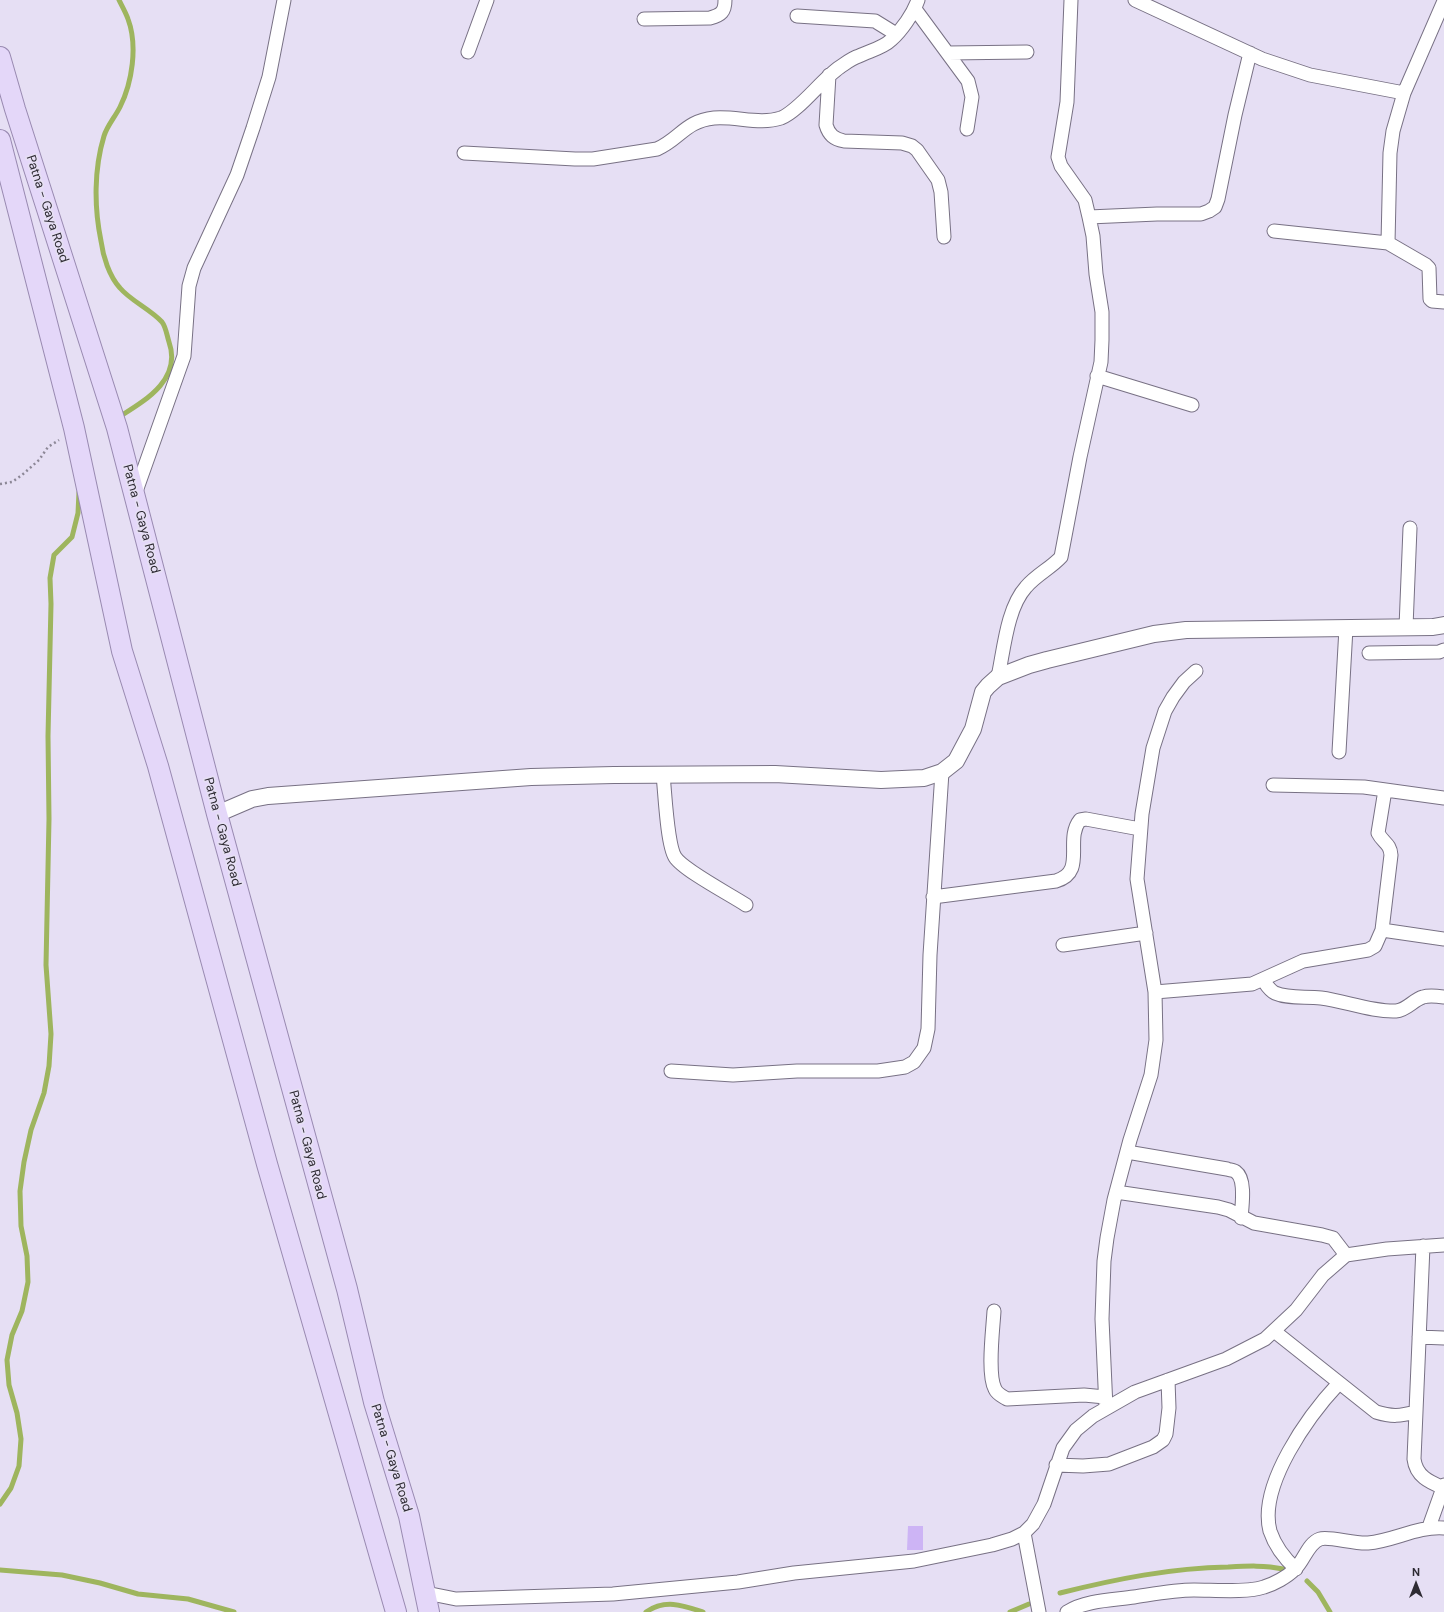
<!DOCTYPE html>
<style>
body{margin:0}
#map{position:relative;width:1444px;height:1612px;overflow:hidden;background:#e6dff4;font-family:"DM Sans",sans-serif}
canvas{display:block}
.north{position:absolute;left:1396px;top:1564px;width:40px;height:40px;-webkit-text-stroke:3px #e6dff4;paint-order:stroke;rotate:0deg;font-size:11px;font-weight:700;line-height:16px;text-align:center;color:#2e2b33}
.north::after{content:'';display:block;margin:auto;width:14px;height:18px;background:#2e2b33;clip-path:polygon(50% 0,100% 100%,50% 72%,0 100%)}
</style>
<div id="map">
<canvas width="1444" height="1612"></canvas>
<div class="north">N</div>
</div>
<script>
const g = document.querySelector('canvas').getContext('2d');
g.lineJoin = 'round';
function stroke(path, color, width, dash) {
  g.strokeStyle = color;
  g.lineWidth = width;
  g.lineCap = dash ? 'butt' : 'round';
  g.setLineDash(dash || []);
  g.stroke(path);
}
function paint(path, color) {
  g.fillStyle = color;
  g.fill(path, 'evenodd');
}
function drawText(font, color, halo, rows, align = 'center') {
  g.font = font + ' "DM Sans",sans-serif';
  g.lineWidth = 3.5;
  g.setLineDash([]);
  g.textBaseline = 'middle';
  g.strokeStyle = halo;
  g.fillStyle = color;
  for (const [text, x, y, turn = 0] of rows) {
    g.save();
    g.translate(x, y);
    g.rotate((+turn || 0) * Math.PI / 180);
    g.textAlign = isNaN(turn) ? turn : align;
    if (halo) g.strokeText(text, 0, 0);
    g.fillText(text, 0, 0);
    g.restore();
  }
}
const stream = new Path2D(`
 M119,417C146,400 182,379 169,342C167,336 166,327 162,322C150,309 131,301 120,288C109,276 103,256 101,241C94,207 94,169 104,136C107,126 115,117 120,107C132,83 138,46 128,19C126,13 122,6 119,0
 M0,1504L11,1488L19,1466L21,1439L17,1413L9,1385L7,1360L12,1335L22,1311L28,1282L27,1256L21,1226L20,1191L24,1162L31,1130L44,1093L49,1066L51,1034L46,965L49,819L48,736L51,604L50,578L54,555L72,537L78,513L79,492
 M0,1570L62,1575L100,1583L138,1594L188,1599L234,1612
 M1307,1581L1318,1592L1330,1612
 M1060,1593C1116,1579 1171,1568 1228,1567C1247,1566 1265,1565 1283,1569
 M646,1612C665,1599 682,1605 703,1612
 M1010,1612L1029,1604`);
const building = new Path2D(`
 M908,1526H923V1550H907Z`);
const path = new Path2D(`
 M0,484L12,482L22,475L39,460L48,447L59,440`);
const minor = new Path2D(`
 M1135,0L1262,59L1310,75L1404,93
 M915,9L968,81L972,97L967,129
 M797,16L875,21L896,34
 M644,19L710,18C721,15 725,12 725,0
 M468,52L487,0
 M948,53L1027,52
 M829,75L826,125C829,135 834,139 844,141L902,143L912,146L917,150L938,180L941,192L944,237
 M464,153L575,159H593L657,149C680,139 685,121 714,118C736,116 760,125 781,118C799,111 822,79 840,67C846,63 852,58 859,56C869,51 883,48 891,40C902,30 913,14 918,0
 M1089,217L1157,214H1201L1209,211L1215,207L1218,199L1235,115L1250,53
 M1274,231L1388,243L1426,265L1429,268L1430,299L1432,301L1444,302
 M1388,243L1390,153L1393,131L1404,93L1444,1
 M1097,376L1192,405
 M135,494L184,356L189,286L194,268L237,175L253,128L269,77L284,0
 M1406,627L1410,528
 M1369,653L1439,652L1444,650
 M998,677C1004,649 1007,608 1026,587C1036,575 1051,568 1061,557L1080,457L1101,362L1102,340V312L1096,274L1093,236L1089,217L1085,200L1061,166L1058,157L1067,102L1071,0
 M1339,752L1346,628
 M663,775C665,792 667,844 675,857C683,870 731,895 746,905
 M1273,785L1364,787L1444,798
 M933,897L1056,881C1087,872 1064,840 1080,820L1086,819L1140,829
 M1382,930L1444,939
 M1063,945L1146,933
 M1263,980C1266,984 1269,990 1275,993C1289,999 1306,996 1321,998C1345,1001 1372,1012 1396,1011C1407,1010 1413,1000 1423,997C1429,995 1437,996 1444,997
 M1155,992L1252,984L1303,961L1368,950L1375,946L1382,930L1391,855C1390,843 1383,843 1378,833L1385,790
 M671,1071L733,1075L797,1071H878L905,1067L914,1062L924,1048L928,1029L930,955L942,772
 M1127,1152L1227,1169C1229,1170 1234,1170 1236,1172C1246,1179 1242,1206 1241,1218
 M1116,1192L1218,1207L1229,1210L1254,1223L1322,1235L1333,1238L1346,1255
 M1423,1246L1414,1459C1416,1476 1429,1482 1444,1488
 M994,1311C993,1329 987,1374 995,1389C997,1394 1002,1396 1007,1399L1084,1395L1105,1397
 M1274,1331L1376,1412C1392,1417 1400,1416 1416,1412
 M1419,1337L1444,1338
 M1106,1408L1102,1319L1104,1261L1107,1238L1114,1200L1130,1140L1151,1075L1156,1040L1155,992L1137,879L1142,814L1153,748L1165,711L1173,697L1184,682L1196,671
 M1056,1465L1083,1466L1109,1464L1153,1447L1163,1440L1166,1434L1169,1408L1168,1380
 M1429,1527L1444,1485
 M1024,1533L1039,1612
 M1296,1569C1284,1558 1275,1546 1270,1531C1258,1485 1309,1415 1339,1383
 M426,1593L456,1599L613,1594L738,1582L794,1573L914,1561L992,1545L1012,1539L1024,1533L1033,1524L1044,1504L1063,1448L1076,1430L1093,1416L1135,1392L1226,1359L1265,1339L1296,1310L1323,1275L1346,1255L1387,1249L1444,1245
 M1067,1612C1086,1600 1113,1600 1134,1597C1154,1594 1174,1590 1194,1590C1214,1590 1246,1593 1264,1587C1274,1584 1287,1577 1295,1569C1304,1561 1308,1543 1320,1539C1329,1536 1354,1544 1368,1543C1394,1541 1417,1526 1444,1528`);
const tertiary = new Path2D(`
 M217,814L252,799L268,796L531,777L614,775L775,774L881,780L924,778L942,772L956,761L973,729L983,692L988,686L998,677L1029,665L1047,660L1154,634L1186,630L1433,627L1444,625`);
const primary = new Path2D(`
 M0,57L15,109L117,428L217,814L347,1289L374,1402L409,1516L429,1612
 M0,140L74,428L122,651L158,766L267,1164L396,1612`);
const streetNames = [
 ["Patna - Gaya Road",47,209,72],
 ["Patna - Gaya Road",141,519,75],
 ["Patna - Gaya Road",222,832,75],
 ["Patna - Gaya Road",307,1145,75],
 ["Patna - Gaya Road",391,1458,73]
];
stroke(stream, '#9eb55e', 5);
paint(building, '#cdb4f5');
stroke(minor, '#787184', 15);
stroke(tertiary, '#787184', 18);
stroke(primary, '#998ab1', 22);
stroke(path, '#8d8897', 2.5, [2, 3]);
stroke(minor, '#fff', 13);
stroke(tertiary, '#fff', 16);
stroke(primary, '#e4d7f9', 20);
drawText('13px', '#2e2b33', '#e6dff4', streetNames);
</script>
